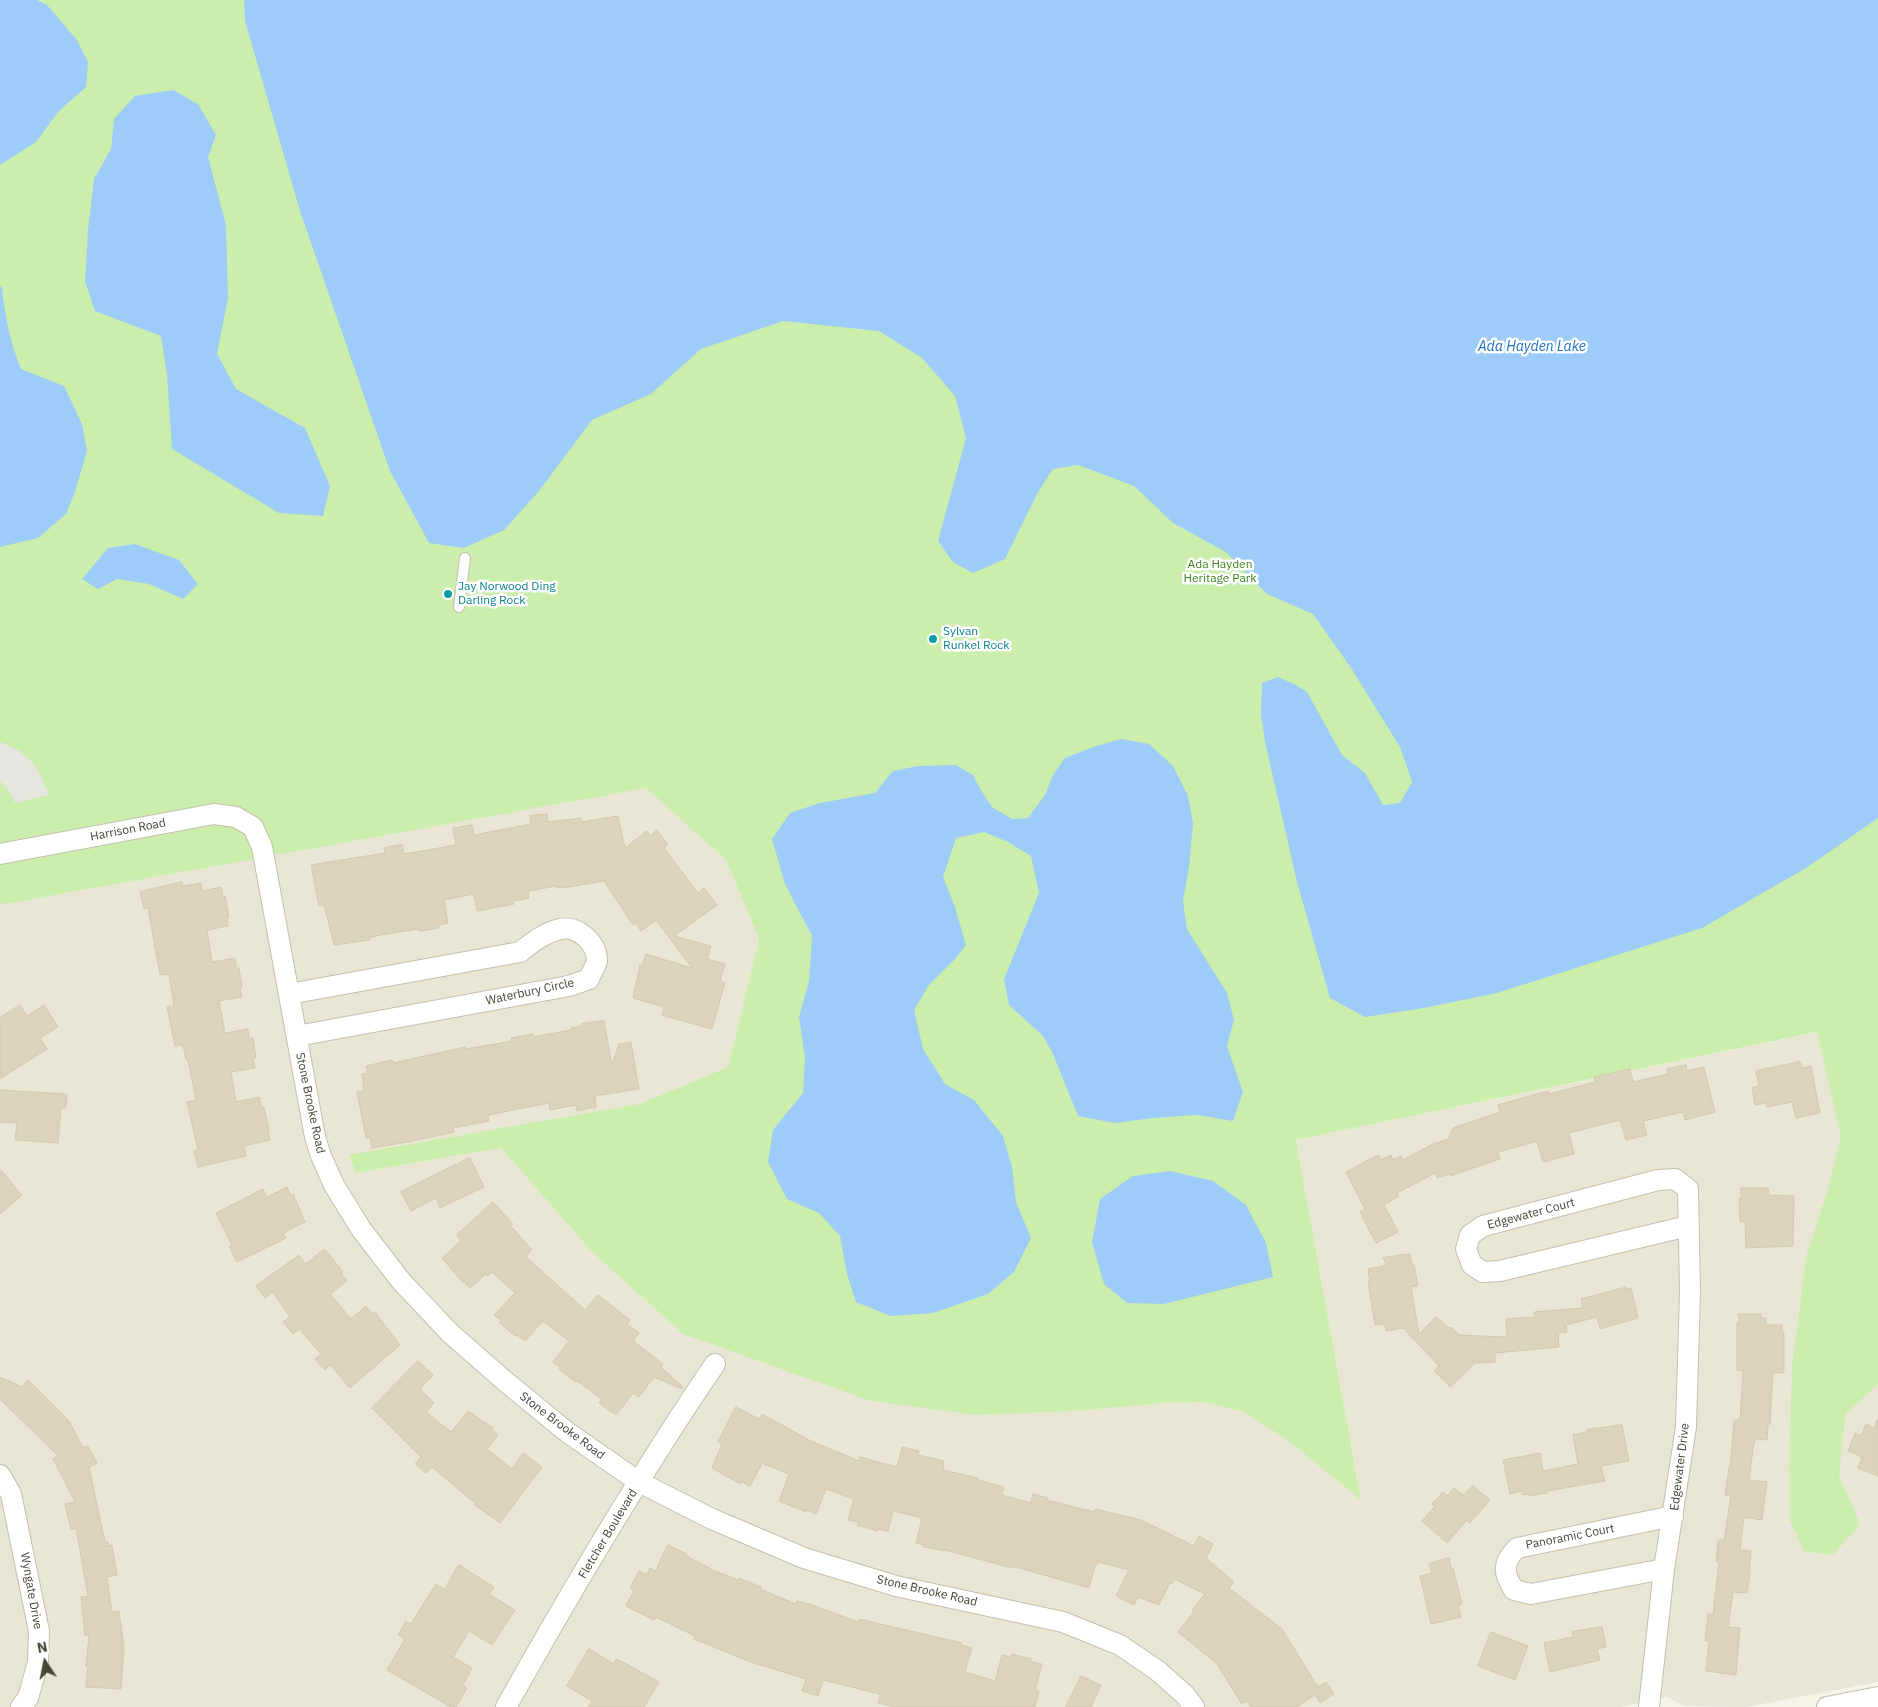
<!DOCTYPE html>
<style>
body{margin:0}
#map{position:relative;width:1878px;height:1707px;overflow:hidden;background:#f6f3e8;font-family:"IBM Plex Sans",sans-serif}
canvas{display:block}
.north{position:absolute;left:20px;top:1637px;width:50px;height:50px;-webkit-text-stroke:4px #fff;paint-order:stroke;rotate:349deg;font-size:14px;font-weight:700;line-height:20px;text-align:center;color:#4a4436}
.north::after{content:'';display:block;margin:auto;width:18px;height:22px;background:#4a4436;clip-path:polygon(50% 0,100% 100%,50% 72%,0 100%)}
</style>
<div id="map">
<canvas width="1878" height="1707"></canvas>
<div class="north">N</div>
</div>
<script>
const g = document.querySelector('canvas').getContext('2d');
g.lineJoin = 'round';
function paint(path, color) {
  g.fillStyle = color;
  g.fill(path, 'evenodd');
}
function stroke(path, color, width, dash) {
  g.strokeStyle = color;
  g.lineWidth = width;
  g.lineCap = dash ? 'butt' : 'round';
  g.setLineDash(dash || []);
  g.stroke(path);
}
function drawText(font, color, halo, rows, align = 'center') {
  g.font = font + ' "IBM Plex Sans",sans-serif';
  g.lineWidth = 5;
  g.setLineDash([]);
  g.textBaseline = 'middle';
  g.strokeStyle = halo;
  g.fillStyle = color;
  for (const [text, x, y, turn = 0] of rows) {
    g.save();
    g.translate(x, y);
    g.rotate((+turn || 0) * Math.PI / 180);
    g.textAlign = isNaN(turn) ? turn : align;
    if (halo) g.strokeText(text, 0, 0);
    g.fillText(text, 0, 0);
    g.restore();
  }
}
const residential = new Path2D(`
 M646,787L726,860L759,939L728,1067L639,1104L356,1173L501,1148L593,1253L683,1334L975,1415L1077,1411L1163,1403L1204,1402L1244,1412L1286,1439L1361,1499L1296,1140L1878,1020V1682L1746,1707L1684,1706L1667,1697L1620,1707H0V905Z`);
const green = new Path2D(`
 M0,0H1878V1384L1845,1415L1839,1475L1860,1524L1833,1555L1804,1551L1790,1520L1789,1468L1792,1367L1806,1257L1828,1189L1841,1137L1817,1032L1296,1140L1361,1500L1286,1439L1244,1412L1204,1402L1163,1403L1077,1411L975,1415L871,1401L683,1334L593,1253L501,1148L356,1173L349,1155L639,1104L728,1067L759,939L726,860L646,788L0,905Z`);
const parking = new Path2D(`
 M0,742L16,749L31,761L40,773L49,795L15,803L10,792L0,781Z`);
const water = new Path2D(`
 M0,0H37L47,5L77,40L88,62L86,87L58,112L36,142L0,165Z
 M244,0H1878V818L1806,868L1702,928L1497,993L1424,1008L1365,1017L1330,998L1297,882L1265,742L1261,714L1262,683L1278,677L1294,684L1307,692L1342,755L1365,773L1383,805L1400,803L1412,782L1400,747L1351,668L1313,614L1267,594L1226,552L1173,523L1134,486L1078,465L1053,469L1038,492L1005,559L973,573L953,562L938,541L966,438L955,396L922,358L879,331L783,321L701,349L651,394L592,420L539,491L504,530L464,548L429,543L390,471L300,211L245,21Z
 M173,90L198,104L216,135L208,157L226,225L228,298L217,354L236,389L305,428L330,486L323,516L279,513L172,449L167,375L161,336L95,311L85,281L88,230L94,179L111,149L114,119L135,96Z
 M0,286L2,288C5,316 10,342 21,369L64,386L82,424L87,451L75,492L66,514L38,538L0,547Z
 M135,544L179,560L198,584L183,599L149,584L117,579L98,589L82,579L108,548Z
 M1121,739L1149,744L1173,766L1188,796L1193,823L1189,867L1183,901L1187,929L1227,993L1234,1020L1227,1046L1243,1092L1233,1121L1197,1115L1153,1118L1115,1123L1078,1116L1053,1054L1043,1036L1009,1005L1004,979L1039,893L1031,856L1008,842L984,832L956,838L943,877L955,907L966,945L955,959L929,985L914,1010L923,1049L945,1084L974,1100L1003,1136L1012,1167L1016,1202L1031,1238L1014,1272L988,1294L933,1313L890,1316L856,1302L847,1274L840,1236L819,1213L787,1199L768,1162L773,1130L803,1093L805,1058L799,1017L809,981L812,936L785,884L772,839L790,813L820,803L875,793L893,771L918,766L956,765L973,775L979,787L992,807L1012,819L1028,818L1045,795L1053,775L1065,758L1093,747Z
 M1170,1171L1213,1181L1246,1205L1266,1243L1273,1277L1164,1304L1127,1303L1104,1284L1092,1242L1100,1199L1133,1176Z`);
const building = new Path2D(`
 M547,814L548,822L581,818L582,822L618,816L625,848L647,831L650,836L657,830L668,845L664,848L698,893L704,888L717,905L674,936L711,946L707,959L725,964L720,981L725,983L712,1029L662,1015L664,1007L633,998L640,965L642,966L646,954L692,968L656,920L641,931L635,923L633,925L604,881L568,887L557,888V886L528,891L529,898L513,901L514,904L477,911L474,894L444,900L448,923L438,925L439,928L419,931V929L380,935L369,938L370,940L334,945L324,905L319,906L311,865L385,853L384,848L402,844L404,854L456,845L453,828L472,825L474,835L531,824L530,816Z
 M182,882L183,886L201,883L202,891L221,887L223,897L225,896L229,917H227L228,926L207,930L212,962L235,958L236,968H239L242,987L240,988L242,997L219,1001L225,1033L248,1029L249,1039L253,1038L256,1058H253L255,1068L231,1072L236,1102L259,1097L262,1108L264,1107L269,1130H268L270,1140L244,1146L246,1156L198,1167L194,1151L198,1150L187,1102L196,1100L188,1060H186L183,1045L175,1046L167,1007L174,1006L169,974L160,975L148,908L144,909L140,892Z
 M20,1005L27,1016L44,1005L58,1027L40,1038L47,1049L0,1079V1018Z
 M604,1021L612,1065L619,1044L631,1042L639,1089L595,1096L596,1107L577,1111L576,1105L550,1110L549,1103L488,1115L489,1121L453,1128L454,1132L408,1142L372,1148L370,1137L366,1138L357,1092L364,1091L362,1074L367,1073L366,1066L392,1060L393,1063L465,1047L466,1049L512,1041L511,1038L533,1034V1037L571,1030V1028L582,1026V1024Z
 M1800,1062L1802,1068L1811,1066L1820,1113L1796,1118L1792,1102L1767,1107L1766,1103L1755,1105L1752,1088L1759,1086L1756,1071Z
 M1686,1065L1687,1071L1704,1067L1715,1112L1685,1120L1683,1112L1643,1121L1647,1135L1626,1140L1620,1120L1569,1133L1574,1154L1543,1162L1537,1141L1498,1152L1500,1159L1450,1176L1449,1174L1437,1178L1435,1173L1397,1193L1399,1196L1384,1205L1398,1232L1376,1243L1360,1212L1365,1209L1346,1172L1378,1155L1381,1160L1391,1155L1393,1160L1401,1156L1403,1160L1431,1145L1448,1139L1453,1128L1500,1112L1498,1105L1548,1091L1549,1094L1595,1082L1594,1077L1630,1069L1633,1082L1668,1074L1667,1069Z
 M0,1090L67,1094L66,1108H61L58,1143L15,1140L17,1123L0,1122Z
 M470,1158L484,1187L440,1208L436,1198L411,1211L401,1192Z
 M0,1169L22,1195L0,1214Z
 M287,1187L291,1196L293,1194L305,1222L283,1233L286,1238L237,1262L229,1246L232,1245L216,1213L263,1189L267,1197Z
 M1741,1188H1768L1769,1195L1794,1196L1793,1246L1746,1248L1745,1222H1740L1739,1198L1741,1199Z
 M493,1202L513,1224L511,1226L532,1250L525,1256L585,1310L598,1295L630,1320L627,1324L639,1333L633,1341L663,1364L661,1367L683,1387L682,1389L654,1377L639,1397L633,1393L616,1415L599,1403L602,1399L577,1381L575,1382L559,1369L560,1367L553,1362L569,1341L543,1321L525,1341L517,1335L515,1336L499,1322L501,1320L494,1315L515,1293L492,1272L487,1276L486,1274L470,1288L464,1282L463,1283L442,1258L461,1241L457,1235Z
 M325,1249L343,1272L341,1273L347,1281L330,1294L351,1319L366,1306L373,1314L375,1312L400,1345L350,1388L330,1365L325,1370L315,1359L321,1354L299,1329L293,1334L283,1322L290,1317L273,1292L265,1298L256,1286L299,1255L305,1264Z
 M1410,1254L1412,1266L1414,1265L1418,1286L1411,1287L1419,1334L1436,1317L1449,1328L1451,1327L1459,1335L1507,1337L1506,1319L1535,1317L1534,1312L1583,1308L1581,1299L1626,1287V1289L1631,1288L1638,1318L1600,1329L1597,1317L1566,1325L1567,1332L1558,1333L1559,1347L1495,1353V1362L1475,1363L1450,1387L1434,1371L1439,1366L1403,1328L1386,1331L1385,1324L1375,1325L1368,1282H1370L1368,1269L1387,1265L1383,1258Z
 M1739,1314H1761V1318H1766V1325H1782V1332H1784V1373H1773L1770,1424H1768L1767,1440L1755,1439L1753,1449L1749,1480L1767,1482L1762,1520L1744,1517L1740,1550L1751,1551L1749,1572H1750L1747,1593L1733,1592L1728,1627L1740,1628L1736,1675L1706,1671L1709,1641H1705L1708,1614H1713L1719,1562H1716L1718,1540H1724L1731,1495H1725L1729,1467L1730,1468L1734,1420H1740L1743,1371L1737,1370V1323H1739Z
 M418,1361L433,1375L420,1389L434,1403L426,1412L451,1432L468,1411L493,1428L492,1430L498,1435L487,1449L512,1469L523,1453L542,1467L500,1523L475,1505L476,1504L432,1467L426,1473L415,1464L421,1457L372,1408Z
 M0,1377L22,1387L28,1380L69,1421L83,1448L88,1446L97,1463L89,1467L105,1542H108V1546L112,1545L117,1575L107,1577L112,1612L119,1611L124,1647L121,1689L86,1687L88,1666H86L89,1635H85L81,1597L88,1596L76,1528L71,1530L65,1504L75,1502L53,1459L58,1456L0,1399Z
 M736,1407L759,1419L762,1414L809,1440L859,1461L860,1457L897,1467L902,1447L919,1451L918,1455L944,1461L943,1470L978,1478V1480L1004,1487L1002,1495L1031,1503L1033,1494L1048,1498L1047,1500L1095,1512V1509L1141,1520L1194,1546L1199,1536L1213,1544L1206,1558L1234,1582L1229,1588L1282,1629L1318,1687L1326,1682L1334,1694L1320,1703L1315,1695L1297,1707H1251L1247,1701L1242,1704L1217,1664L1178,1632L1194,1612L1192,1610L1205,1594L1175,1579L1172,1584L1170,1583L1159,1605L1138,1597L1134,1605L1116,1596L1129,1570L1098,1562L1096,1566H1095L1089,1588L1012,1566V1568L945,1550V1551L924,1547V1545L916,1543L922,1518L893,1511L888,1531L878,1529L877,1531L857,1525L858,1522L848,1520L854,1499L826,1489L816,1514L806,1510V1512L779,1501L789,1474L762,1463L750,1487L741,1481L740,1484L712,1468L722,1444L718,1442Z
 M1877,1420H1878V1476L1858,1468L1862,1457L1848,1451L1855,1433L1861,1436L1866,1424L1874,1428Z
 M1622,1425L1629,1461L1601,1466L1605,1481L1547,1491V1493L1529,1496V1494L1523,1495L1522,1491L1510,1494L1503,1460L1540,1453L1543,1471L1578,1464L1573,1435L1587,1432V1430Z
 M1473,1486L1490,1500L1470,1523L1467,1520L1447,1543L1422,1521L1435,1506L1432,1504L1443,1492L1447,1496L1454,1488L1463,1495Z
 M668,1545L687,1554L686,1556L715,1571L738,1580L739,1578L761,1587L760,1589L796,1604L797,1601L807,1604V1603L858,1622L859,1619L962,1643L961,1645L972,1648L965,1672L995,1681L1002,1655L1011,1657L1012,1654L1031,1659V1662L1042,1664L1035,1690L1039,1691L1035,1707H895L878,1703L880,1694L823,1680L818,1696L802,1691L806,1679L751,1662L694,1639L695,1636L656,1617L654,1620L626,1606L634,1590L630,1588L639,1571L647,1575L650,1568L655,1571Z
 M1449,1558L1451,1568H1453L1462,1604L1458,1605L1461,1617L1431,1624L1420,1576L1432,1573L1429,1564Z
 M459,1565L494,1587L489,1594L515,1610L492,1645L469,1631L453,1657L472,1668L463,1685L467,1688L456,1707H451L387,1670L405,1639L398,1635L406,1621L411,1624L436,1584L444,1589Z
 M1602,1627L1606,1647L1597,1649L1600,1660L1550,1672L1544,1643L1573,1637L1572,1632Z
 M1491,1632L1528,1646L1515,1680L1478,1666Z
 M589,1649L614,1664L616,1659L623,1662L659,1682L644,1707H588L592,1701L567,1686Z
 M1081,1676L1101,1685L1091,1707H1066Z`);
const lane = new Path2D(`
 M459,607L465,558`);
const street = new Path2D(`
 M0,854L214,814L236,817L253,827L262,847L315,1137L321,1156L334,1185L361,1229L401,1281L450,1333L506,1382L567,1432L639,1482L712,1519L804,1558L896,1586L1063,1622L1120,1645L1158,1671L1185,1695L1194,1707
 M289,994L520,952C533,942 544,933 560,929C578,925 597,943 597,961C596,966 591,973 589,979L569,986L297,1036
 M0,1475L11,1494L39,1631L38,1662L28,1698L21,1707
 M1664,1569L1531,1594L1514,1590C1503,1573 1502,1563 1517,1548L1673,1516
 M506,1707C571,1591 640,1474 715,1364
 M1649,1707L1664,1569L1686,1427L1690,1291L1688,1189L1675,1179L1658,1180L1483,1226L1470,1235L1466,1249L1472,1265L1483,1272L1500,1271L1688,1226
 M1827,1707L1878,1697`);
const markers = [
 [448,594,5,"#0f9aa8"],
 [933,639,5,"#0f9aa8"]
];
const parkNames = [
 ["Ada Hayden",1220,565],
 ["Heritage Park",1220,579]
];
const cultureNames = [
 ["Jay Norwood Ding",458,587],
 ["Darling Rock",458,601],
 ["Sylvan",943,632],
 ["Runkel Rock",943,646]
];
const streetNames = [
 ["Harrison Road",128,830,-11],
 ["Waterbury Circle",530,992,-12],
 ["Stone Brooke Road",310,1103,78],
 ["Edgewater Court",1531,1214,-15],
 ["Stone Brooke Road",562,1426,37],
 ["Edgewater Drive",1680,1467,-83],
 ["Fletcher Boulevard",608,1534,-59],
 ["Panoramic Court",1570,1537,-11],
 ["Wyngate Drive",31,1591,80],
 ["Stone Brooke Road",927,1591,13]
];
const waterNames = [
 ["Ada Hayden Lake",1532,347]
];
paint(residential, '#eae6d6');
paint(green, '#cbeead');
paint(parking, '#e7e5e0');
paint(water, '#9eccf9');
paint(building, '#dcd3bf');
stroke(building, '#d4c9ae', 1);
stroke(lane, '#c5bfac', 12);
stroke(street, '#c5bfac', 22);
stroke(lane, '#fff', 10);
stroke(street, '#fff', 20);
for (const [x, y, r, color] of markers) {
  const dot = new Path2D();
  dot.arc(x, y, r, 0, 2 * Math.PI);
  g.fillStyle = color;
  g.fill(dot);
  stroke(dot, '#fff', 2);
}
drawText('12px', '#3e8421', '#fff', parkNames);
drawText('12px', '#0d838f', '#fff', cultureNames, 'left');
drawText('12px', '#4a4436', '#fff', streetNames);
drawText('italic 14px', '#2171c3', '#fff', waterNames);
</script>
